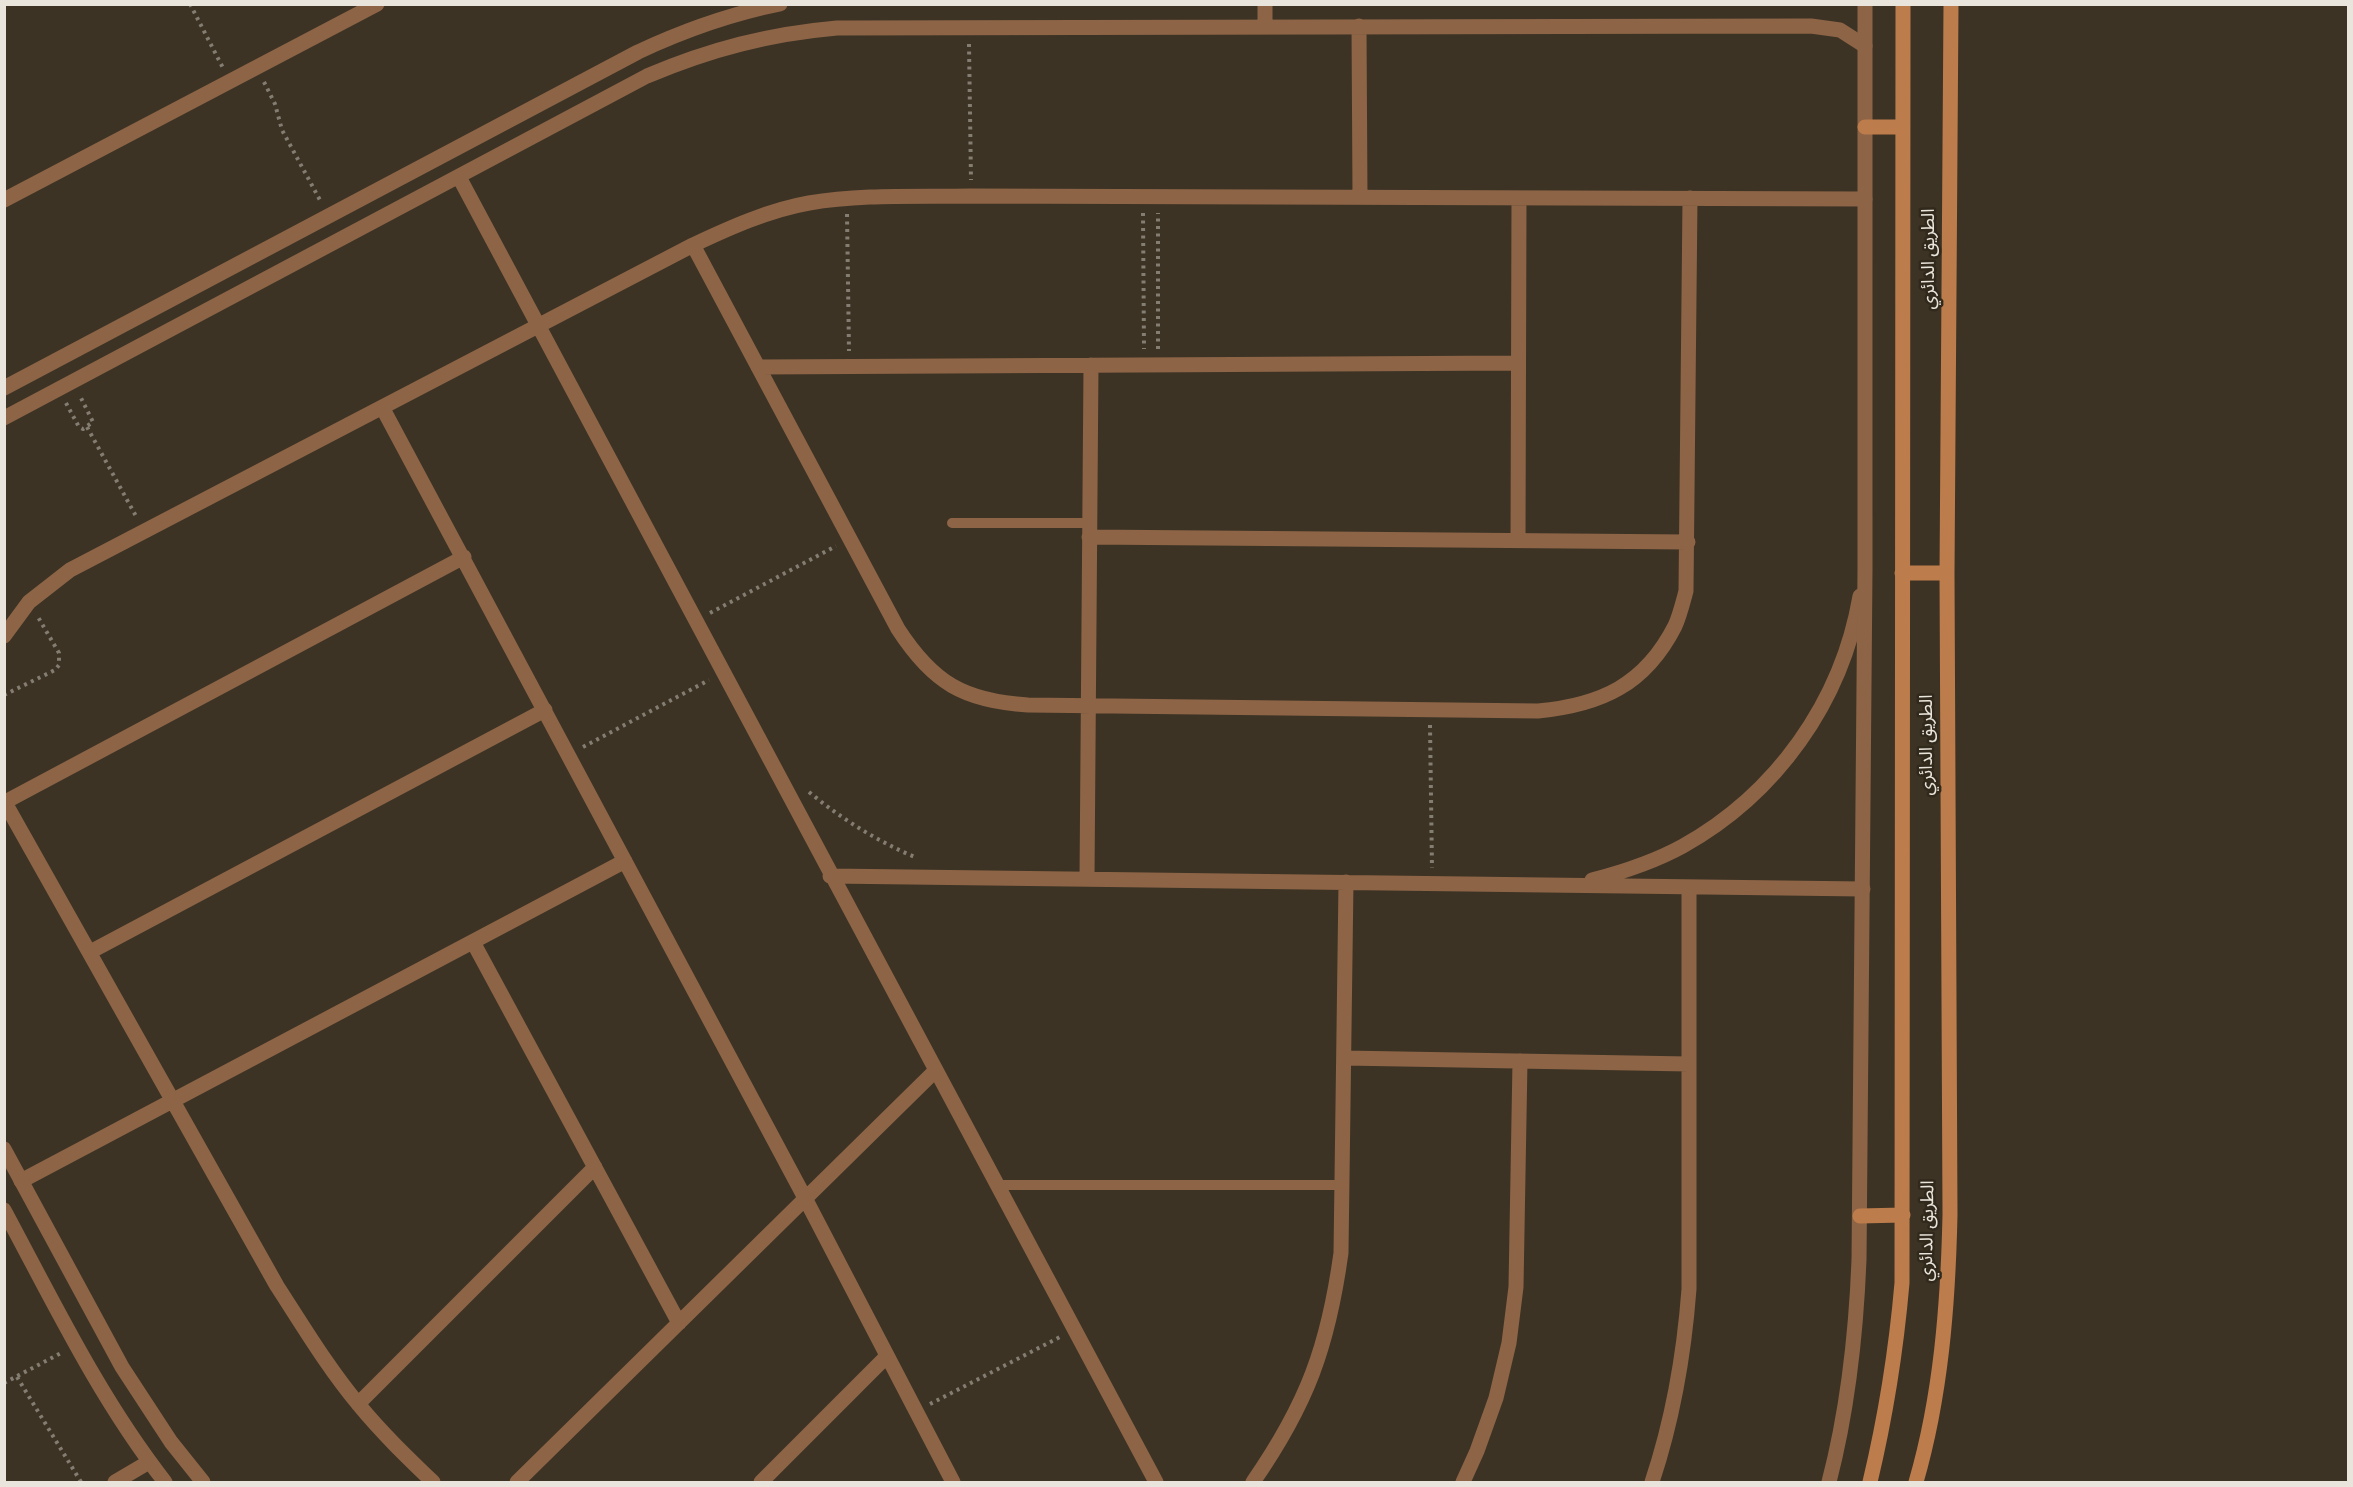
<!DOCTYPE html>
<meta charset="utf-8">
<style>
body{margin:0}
#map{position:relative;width:2353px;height:1487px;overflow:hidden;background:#3c3325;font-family:Overpass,sans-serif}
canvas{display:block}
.frame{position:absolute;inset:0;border:6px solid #eae5dc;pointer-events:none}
</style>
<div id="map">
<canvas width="2353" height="1487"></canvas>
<div class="frame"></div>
</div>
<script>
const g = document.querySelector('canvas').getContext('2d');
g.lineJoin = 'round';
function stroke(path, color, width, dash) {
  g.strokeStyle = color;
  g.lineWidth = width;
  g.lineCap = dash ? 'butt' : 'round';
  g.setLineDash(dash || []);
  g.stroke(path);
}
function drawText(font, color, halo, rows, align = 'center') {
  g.font = font + ' Overpass,"Noto Sans Arabic",sans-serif';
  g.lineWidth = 5;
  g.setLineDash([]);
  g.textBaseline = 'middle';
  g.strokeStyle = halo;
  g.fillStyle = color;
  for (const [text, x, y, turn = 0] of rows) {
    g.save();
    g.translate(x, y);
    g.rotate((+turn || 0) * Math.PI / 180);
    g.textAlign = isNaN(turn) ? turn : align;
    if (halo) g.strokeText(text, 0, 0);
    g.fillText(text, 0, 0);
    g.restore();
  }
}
const path = new Path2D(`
 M190,4L223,68
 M969,44L971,180
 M264,82L275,104L282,130L321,202
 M1143,213L1144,349
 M847,214L849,351
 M1158,349V213
 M66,403L79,427L83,429L93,422L80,396
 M87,427L137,518
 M710,613L836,546
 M4,695L55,670L59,665V653L38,617
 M1430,725L1432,868
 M583,747L709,680
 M809,792C843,820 877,841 917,858
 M17,1377L81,1482
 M4,1383L63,1352
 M930,1404L1060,1337`);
const service = new Path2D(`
 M952,523H1089
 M996,1185H1342`);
const minor = new Path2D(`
 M1265,4V26
 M1359,26L1360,197
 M459,177L1156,1482
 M4,200L377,4
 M693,245L898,629C933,683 964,701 1028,705L1538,711C1601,705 1645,685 1675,626C1680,615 1683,602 1686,591L1690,198
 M758,367L1518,363
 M4,388L638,52C685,30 730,14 780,4
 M382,407L805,1198L953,1482
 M4,418L647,76C711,49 769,34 837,28L1811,26L1840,30L1865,46
 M1089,537L1688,542
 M1518,540L1519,198
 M4,636L29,602L70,570L693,245C729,228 769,210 809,203C862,194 918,197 971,196L1865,199
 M4,801L277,1286C303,1326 328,1368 359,1405C382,1433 407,1457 433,1482
 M5,802L464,557
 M830,876L1863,889
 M1087,879L1091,365
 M1592,880C1623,872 1654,862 1683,846C1776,794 1842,702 1860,596
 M473,942L679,1323
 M90,952L545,710
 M1344,1058L1689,1064
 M21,1181L625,861
 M358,1404L595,1167
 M517,1482L935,1071
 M761,1482L887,1356
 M1253,1482C1307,1404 1328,1347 1341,1253L1346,882
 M1463,1482L1477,1451L1496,1398L1509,1343L1516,1287L1520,1061
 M1652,1482C1673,1419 1684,1356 1689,1289V887`);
const tertiary = new Path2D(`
 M4,1149L122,1367L171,1442L203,1482
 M4,1210C54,1303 100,1399 165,1482
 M115,1482L149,1462
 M1829,1482C1848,1409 1856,1336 1859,1260L1865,570V4`);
const secondary = new Path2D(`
 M1865,127H1903
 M1902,573H1947
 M1860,1216L1903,1215
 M1870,1482C1886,1415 1896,1352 1902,1283L1903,4
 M1916,1482C1941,1396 1948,1305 1950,1215L1947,573L1951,4`);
const streetNames = [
 ["الطريق الدائري",1930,259,-90],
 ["الطريق الدائري",1928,745,-90],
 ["الطريق الدائري",1929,1231,-89]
];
stroke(path, '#847d71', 4, [3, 4.5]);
stroke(service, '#8d6446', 10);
stroke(minor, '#8d6446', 15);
stroke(tertiary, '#8d6446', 15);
stroke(secondary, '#bd7c4b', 15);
drawText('18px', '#eae5dc', '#31291b', streetNames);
</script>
